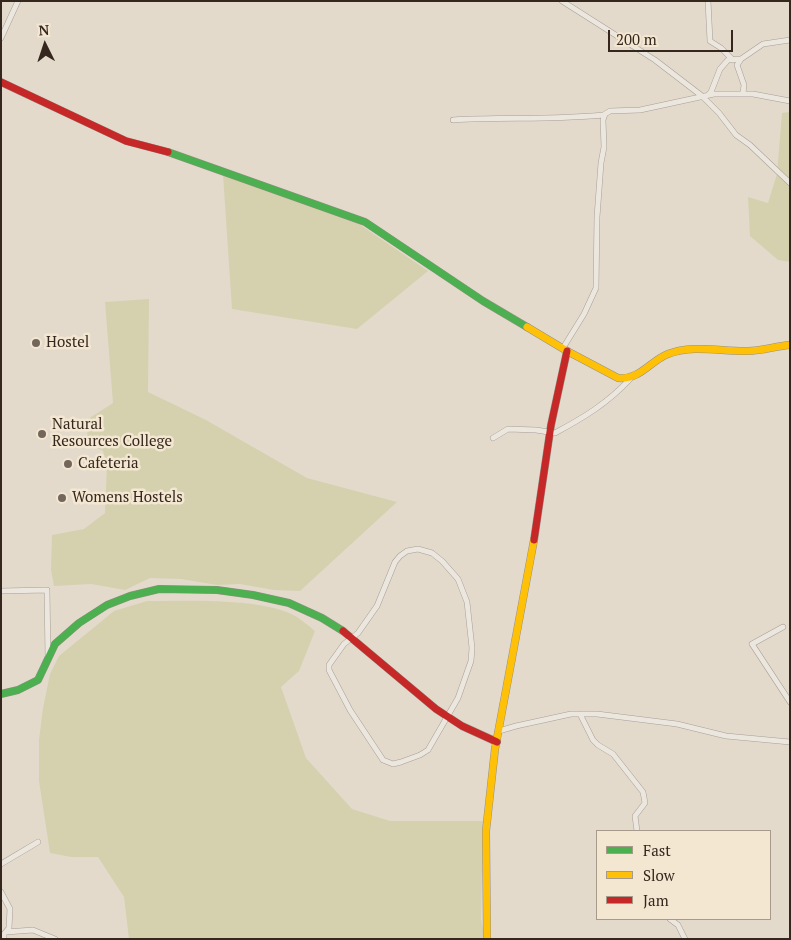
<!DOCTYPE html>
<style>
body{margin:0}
#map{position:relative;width:791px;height:940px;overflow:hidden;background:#e3dacc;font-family:"PT Serif",serif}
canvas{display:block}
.frame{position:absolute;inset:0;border:2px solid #36271e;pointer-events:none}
.legend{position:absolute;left:596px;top:830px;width:175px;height:90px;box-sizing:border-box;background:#f4e7d2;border:1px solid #a89a8a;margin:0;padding:6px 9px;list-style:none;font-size:15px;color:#36271e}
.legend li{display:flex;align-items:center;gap:10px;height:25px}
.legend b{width:25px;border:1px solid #a89a8a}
.north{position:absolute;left:20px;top:20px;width:50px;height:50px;-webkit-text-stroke:4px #f4e7d2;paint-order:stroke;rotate:356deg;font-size:14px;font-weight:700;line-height:20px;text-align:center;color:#36271e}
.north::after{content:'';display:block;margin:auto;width:18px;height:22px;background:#36271e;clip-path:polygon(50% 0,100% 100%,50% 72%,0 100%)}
.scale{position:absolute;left:608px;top:30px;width:125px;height:22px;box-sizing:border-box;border:2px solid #36271e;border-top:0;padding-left:6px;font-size:15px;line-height:18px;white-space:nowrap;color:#36271e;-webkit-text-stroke:4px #f4e7d2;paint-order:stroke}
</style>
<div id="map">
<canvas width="791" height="940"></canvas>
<div class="frame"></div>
<ul class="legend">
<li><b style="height:6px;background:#4caf50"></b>Fast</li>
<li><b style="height:6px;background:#ffc107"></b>Slow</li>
<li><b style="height:6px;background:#c62828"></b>Jam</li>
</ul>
<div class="north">N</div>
<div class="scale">200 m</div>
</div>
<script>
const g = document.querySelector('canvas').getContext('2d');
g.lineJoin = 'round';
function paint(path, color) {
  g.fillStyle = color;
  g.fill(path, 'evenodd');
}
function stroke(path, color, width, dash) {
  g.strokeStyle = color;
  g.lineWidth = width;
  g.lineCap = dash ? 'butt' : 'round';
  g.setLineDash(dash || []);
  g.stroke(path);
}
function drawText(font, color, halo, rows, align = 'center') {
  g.font = font + ' "PT Serif",serif';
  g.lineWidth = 5;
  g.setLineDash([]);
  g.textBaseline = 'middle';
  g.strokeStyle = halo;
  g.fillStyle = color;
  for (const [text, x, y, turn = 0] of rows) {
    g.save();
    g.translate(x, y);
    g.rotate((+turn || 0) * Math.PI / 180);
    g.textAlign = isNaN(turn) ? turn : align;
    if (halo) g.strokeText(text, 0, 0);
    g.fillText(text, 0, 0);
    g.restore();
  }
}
const green = new Path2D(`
 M790,112V262L778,260L750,236L748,197L768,203L777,174L782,113Z
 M223,175L356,222L428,271L357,329L232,309Z
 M149,299L148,392L206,420L307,478L397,502L300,591L274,590L240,584L217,585L181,579L150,578L125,590L91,584L54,586L51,570L52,535L84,529L105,513L107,464L103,451L87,442L88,419L113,403L105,302Z
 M147,601C184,601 265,597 297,617C303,621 309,626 315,631L299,671L281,687L306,758L352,809L390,821H483L481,919L485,939H129L124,897L98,857H71L50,853L39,781V740L43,708L50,674L59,656L114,611Z`);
const street = new Path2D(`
 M562,1L655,60L702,96L719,113L736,135L750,145L790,183
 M708,1L710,41L721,48L733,60
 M1,38L18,1
 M741,59L737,65L744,85L743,93
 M708,95L711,92L720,69L728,60L741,59L763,44L790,40
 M453,120C503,117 553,120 603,115
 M563,348L584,314L596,288L597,217L601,163L604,147L603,120L605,114L610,111L640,110L714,94H753L790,101
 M493,438L508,429L536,430L555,433C583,418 608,403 630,379
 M418,549L432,553L442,561L458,579L467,602L472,648L471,661L458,698L428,750L420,755L401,762L393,764L383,760L350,710L329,670V665L344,644L358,633L377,606L395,562L400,556L407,551Z
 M1,591L47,590L48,657
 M783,627L752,644L790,702
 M580,714L593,740L598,745L613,754L643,792L645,803L635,816L637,831
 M499,731L516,726L571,714H597L677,724L726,736L790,742
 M1,864L38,842
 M1,892L10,909L9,928L4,934V939
 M670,919L678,925L685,939
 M6,932L33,930L55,939`);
const fast = new Path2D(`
 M168,152L365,222L483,301L527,327
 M1,694L18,690L38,680L55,644L79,623L107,605L130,596L159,589L217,590L253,595L289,603L322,618L343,631`);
const slow = new Path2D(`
 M527,327L567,351L618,378C640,380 650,361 668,354C693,344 723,352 748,351C762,351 776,346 790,345
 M487,939L486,831L495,749L534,540`);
const jam = new Path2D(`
 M1,82L126,141L168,152
 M534,540L551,425L567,351
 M343,631L436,709L462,726L497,742`);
const markers = [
 [36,343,5,"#73665b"],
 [42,434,5,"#73665b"],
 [68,464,5,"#73665b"],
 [62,498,5,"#73665b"]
];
const poiNames = [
 ["Hostel",46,343],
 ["Natural",52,425],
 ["Resources College",52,442],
 ["Cafeteria",78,464],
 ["Womens Hostels",72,498]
];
paint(green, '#d5d1af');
stroke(street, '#a89f96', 6);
stroke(fast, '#988f85', 8);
stroke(slow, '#988f85', 8);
stroke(jam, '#988f85', 8);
stroke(street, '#ebe6de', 5);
stroke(fast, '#4caf50', 7);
stroke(slow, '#ffc107', 7);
stroke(jam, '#c62828', 7);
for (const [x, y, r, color] of markers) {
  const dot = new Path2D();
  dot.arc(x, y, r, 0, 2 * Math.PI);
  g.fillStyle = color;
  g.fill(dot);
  stroke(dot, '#f4e7d2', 2);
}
drawText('15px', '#36271e', '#f4e7d2', poiNames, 'left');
</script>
